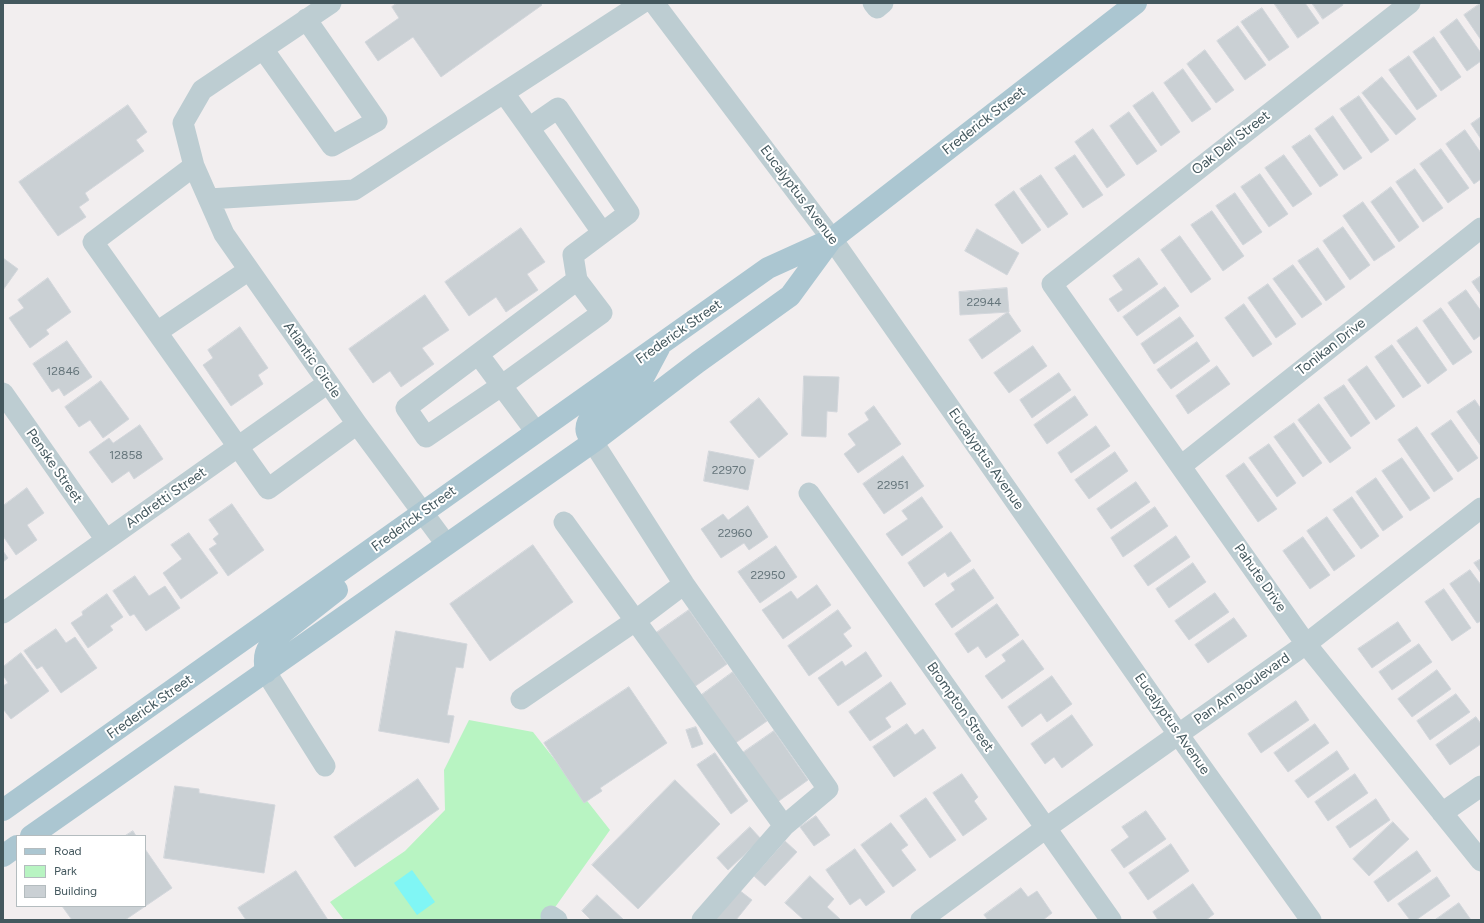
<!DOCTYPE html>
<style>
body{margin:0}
#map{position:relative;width:1484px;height:923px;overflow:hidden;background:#f2eeef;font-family:Figtree,sans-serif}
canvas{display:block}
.frame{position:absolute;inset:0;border:4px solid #44585e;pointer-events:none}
.legend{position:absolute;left:16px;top:835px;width:130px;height:72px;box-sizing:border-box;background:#fff;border:1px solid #b4bcbf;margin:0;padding:5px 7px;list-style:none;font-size:12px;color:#44585e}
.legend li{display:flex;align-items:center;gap:8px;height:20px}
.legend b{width:20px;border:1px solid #b4bcbf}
</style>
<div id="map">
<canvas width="1484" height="923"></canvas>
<div class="frame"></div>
<ul class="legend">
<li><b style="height:5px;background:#abc6d1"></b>Road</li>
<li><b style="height:11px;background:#b8f4c2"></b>Park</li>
<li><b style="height:11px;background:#cad0d4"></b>Building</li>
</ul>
</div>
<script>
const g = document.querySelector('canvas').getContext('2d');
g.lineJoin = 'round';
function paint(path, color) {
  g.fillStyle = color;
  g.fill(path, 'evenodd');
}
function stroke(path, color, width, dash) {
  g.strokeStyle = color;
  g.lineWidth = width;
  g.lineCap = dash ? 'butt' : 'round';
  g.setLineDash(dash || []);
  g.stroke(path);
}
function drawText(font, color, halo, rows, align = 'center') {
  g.font = font + ' Figtree,sans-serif';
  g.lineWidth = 4;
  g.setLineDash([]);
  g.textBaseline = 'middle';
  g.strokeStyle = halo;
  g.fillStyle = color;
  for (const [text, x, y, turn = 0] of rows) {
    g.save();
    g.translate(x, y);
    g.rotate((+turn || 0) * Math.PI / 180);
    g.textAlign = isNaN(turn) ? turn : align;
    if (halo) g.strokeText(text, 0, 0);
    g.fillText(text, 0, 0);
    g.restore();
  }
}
const green = new Path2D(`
 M469,720L533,732L610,830L546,920H344L330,902L405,851L445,810L444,770Z`);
const water = new Path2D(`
 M412,870L435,902L417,915L394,883Z`);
const building = new Path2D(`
 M397,3H540L542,5L441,77L413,37L378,61L365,42L399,18L392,7Z
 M1274,3H1305L1319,23L1298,38Z
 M1312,3H1342L1343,5L1323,19Z
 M1481,3V40L1464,15Z
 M1262,8L1289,47L1269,61L1241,22Z
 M1457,19L1481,53V61L1467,71L1440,32Z
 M1238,26L1266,65L1245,80L1217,41Z
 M1434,37L1461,77L1441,91L1413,52Z
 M1205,50L1234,90L1216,103L1187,64Z
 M1409,56L1437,96L1417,110L1389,70Z
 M1183,69L1211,109L1192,122L1164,83Z
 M1382,77L1416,119L1396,135L1362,93Z
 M1153,92L1180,132L1161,146L1133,106Z
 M1359,96L1389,140L1371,153L1340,109Z
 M128,105L147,132L136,140L144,151L85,193L89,200L79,207L86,217L58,236L19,182Z
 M1129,112L1157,151L1137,165L1110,126Z
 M1333,116L1362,158L1344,170L1315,129Z
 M1481,117V139L1471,124Z
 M1093,129L1125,175L1107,188L1075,142Z
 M1465,130L1481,153V179L1474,184L1446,144Z
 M1310,135L1338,175L1320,187L1292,147Z
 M1441,149L1469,188L1448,203L1420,164Z
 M1075,155L1103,195L1083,208L1055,168Z
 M1284,155L1312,194L1293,207L1265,168Z
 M1415,169L1443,208L1423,222L1396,182Z
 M1260,174L1288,214L1269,227L1241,187Z
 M1041,175L1068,214L1048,228L1020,189Z
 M1391,187L1419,227L1399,242L1371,202Z
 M1014,191L1041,230L1022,244L995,205Z
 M1235,193L1262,232L1243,245L1216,206Z
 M1363,202L1395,247L1374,261L1343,216Z
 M1212,211L1244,256L1223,271L1191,225Z
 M1343,227L1370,265L1350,280L1323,241Z
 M521,228L545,262L527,274L538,290L506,312L496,297L469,316L445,282Z
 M977,229L1019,253L1007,275L965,251Z
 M1180,236L1211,279L1191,293L1161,250Z
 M1318,248L1345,287L1326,301L1298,261Z
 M3,258L18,269L3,290Z
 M1139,258L1158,284L1118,312L1109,299L1123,290L1113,276Z
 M1293,265L1322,304L1302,318L1273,279Z
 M1481,276V295L1472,282Z
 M48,278L71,312L46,330L49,334L30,348L9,318L24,308L18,300Z
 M1268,284L1296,324L1276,338L1248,298Z
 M1165,287L1179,306L1137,336L1123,317Z
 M1007,288L1009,312L960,315L959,292Z
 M1466,290L1481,311V335L1474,340L1448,303Z
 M425,295L449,330L422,348L434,364L401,387L390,371L373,383L349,349Z
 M1244,304L1272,344L1253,357L1225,318Z
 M1441,308L1472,352L1453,365L1423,321Z
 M1008,312L1021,331L982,359L969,340Z
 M1180,317L1194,336L1154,364L1141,344Z
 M240,327L268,368L258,375L263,384L231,406L203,365L213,358L208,350Z
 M1417,327L1447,370L1428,384L1397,341Z
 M67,341L92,377L64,396L59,388L52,392L33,364Z
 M1197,342L1210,361L1171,389L1157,370Z
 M1392,345L1421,386L1403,398L1375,357Z
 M1033,346L1047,366L1009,393L994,373Z
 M1217,366L1230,384L1188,414L1176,396Z
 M1367,366L1395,406L1376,420L1348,380Z
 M1059,373L1071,390L1032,418L1020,400Z
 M804,376L839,377L837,412L827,411L826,437L802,436Z
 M101,381L129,419L103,438L90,420L79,427L65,407Z
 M1344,385L1370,423L1351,437L1324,398Z
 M1075,396L1088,415L1047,444L1034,425Z
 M759,398L788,434L759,458L730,422Z
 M1475,400L1481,409V446L1457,412Z
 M1319,404L1351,448L1330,463L1298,420Z
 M874,406L901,444L858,473L844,454L856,445L848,434L869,420L865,413Z
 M1451,420L1478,458L1458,472L1431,434Z
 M1294,423L1322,463L1303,477L1274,437Z
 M140,425L163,459L134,479L129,471L112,483L89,452L109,438L113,443Z
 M1096,426L1110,446L1071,473L1058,453Z
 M1417,427L1453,479L1434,492L1398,440Z
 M1269,444L1296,483L1277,497L1249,458Z
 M709,451L754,460L748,490L704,481Z
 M1115,452L1128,471L1089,499L1075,480Z
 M903,456L924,486L884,514L863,484Z
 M1402,458L1430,498L1410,511L1382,471Z
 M1244,463L1277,509L1258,522L1226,476Z
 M1376,478L1403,517L1383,531L1356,492Z
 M1136,482L1150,502L1111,529L1097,509Z
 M27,488L44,513L27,525L37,540L16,555L3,536V506Z
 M922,497L943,527L902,556L886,534L908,519L902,511Z
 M1352,497L1379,536L1361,549L1333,510Z
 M232,504L264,550L228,576L209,549L217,544L213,539L219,534L209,520Z
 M748,506L768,537L749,550L744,543L721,558L701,529L723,514L728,520Z
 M1155,507L1168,526L1123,557L1111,538Z
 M1327,517L1355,556L1334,571L1307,531Z
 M951,532L971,561L948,577L945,572L924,587L908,563Z
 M189,533L218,573L181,599L163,573L182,559L171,545Z
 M1176,536L1190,557L1148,586L1134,566Z
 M1303,537L1330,575L1310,589L1283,551Z
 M533,545L573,602L490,661L450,604Z
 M776,546L797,577L760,603L738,572Z
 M3,551L8,558L3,562Z
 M1481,559V573L1474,563Z
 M1193,563L1206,582L1169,608L1156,589Z
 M974,569L994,598L952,628L935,604L955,590L951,584Z
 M1470,570L1481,585V621L1477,623L1450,584Z
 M135,576L149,596L165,586L180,608L146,631L134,614L130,616L113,591Z
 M817,585L831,605L783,639L762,610L791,591L797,599Z
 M1444,589L1471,628L1452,641L1425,602Z
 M1215,593L1229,612L1189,640L1175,621Z
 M107,594L123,617L110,626L113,630L88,648L71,623L83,615L82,612Z
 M997,604L1019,635L986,658L978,646L968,653L955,634Z
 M689,610L727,664L694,687L656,633Z
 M838,610L851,628L843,634L852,646L809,676L788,646Z
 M1234,618L1247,636L1208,663L1195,645Z
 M1398,622L1411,641L1372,668L1358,649Z
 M56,629L66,643L75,637L97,668L61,693L42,666L37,669L24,651Z
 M396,631L467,644L463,668L456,667L447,715L454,716L449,743L379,731Z
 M1023,640L1044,669L1002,699L985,676L1006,661L1002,655Z
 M1419,644L1432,662L1392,690L1379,672Z
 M866,652L882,676L838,706L818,678L842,661L845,666Z
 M21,653L49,691L11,719L3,709V686L8,683L3,675V667Z
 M1437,670L1451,689L1412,717L1398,699Z
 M733,672L767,721L734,744L700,696Z
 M1052,676L1072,704L1047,722L1041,713L1022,727L1008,707Z
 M891,682L906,704L885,718L891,727L870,741L849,712Z
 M629,687L667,743L600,788L602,791L584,803L544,743Z
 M1456,694L1470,712L1430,740L1417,721Z
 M1296,701L1309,720L1261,753L1248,734Z
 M1072,715L1093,745L1062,768L1054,757L1045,764L1031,744Z
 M1476,717L1481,724V744L1450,765L1436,745Z
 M907,724L915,735L923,729L936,748L894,777L873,747Z
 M1315,724L1329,743L1288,772L1274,753Z
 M696,727L703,744L692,748L686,730Z
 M774,731L808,780L776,803L741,754Z
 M1337,751L1349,769L1308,798L1295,781Z
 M715,753L748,801L731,814L697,765Z
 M962,774L978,797L974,801L987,819L963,836L933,793Z
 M1355,774L1368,793L1328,821L1315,802Z
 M418,779L439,809L355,867L334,837Z
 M675,780L720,824L638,909L592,865Z
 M175,786L199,789V793L275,805L264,873L164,858Z
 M926,798L956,840L930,858L900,816Z
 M1376,799L1390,820L1350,848L1336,827Z
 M1146,811L1166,839L1124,868L1111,850L1129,837L1122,827Z
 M816,816L830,835L814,846L800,827Z
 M1393,822L1409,839L1369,876L1353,859Z
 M891,823L908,845L901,850L916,870L893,887L861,845Z
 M750,827L761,839L728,870L717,858Z
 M133,831L136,836H125Z
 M785,841L797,852L765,886L754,876Z
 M1171,844L1189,871L1148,900L1129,873Z
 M145,849L172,888L125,920H72L62,906H145Z
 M855,849L885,892L866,906L860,898L850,905L826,870Z
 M1417,851L1431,871L1388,902L1374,882Z
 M296,871L328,920H246L238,908Z
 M810,876L834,899L827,907L841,920H804L785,903Z
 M1437,877L1450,896L1416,920H1410L1398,904Z
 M1193,884L1214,914L1206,920H1158L1153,912Z
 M1021,888L1028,897L1037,891L1052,913L1043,920H988L984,915Z
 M739,890L752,900L736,920H715Z
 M597,895L624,920H591L582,911Z
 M1459,903L1471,920H1435Z`);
const minor = new Path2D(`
 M331,3L202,90L183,123L194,166L224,234L357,424L446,544
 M654,3L832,239L1178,734L1311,920
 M873,3L877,8L883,3
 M1410,3L1052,284L1306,644L1481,861
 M263,49L332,146L377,121L306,19
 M504,93L529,128
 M194,166L93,242L268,489L357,424
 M209,199L354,190L642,3
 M577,280L602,313L501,386L426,437L406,408Z
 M577,280L573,255L629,213L558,108L529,128L602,232
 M157,332L249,270
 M478,354L536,432
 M3,393L106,540
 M593,442L684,584L828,789L784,826L702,920
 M1181,466L1481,228
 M809,493L1111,920
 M564,522L784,826
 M3,613L328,383
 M266,672L325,766
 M521,699L635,621L684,584
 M1442,813L1481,786
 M551,916L557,920
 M921,920L1046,828L1306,644L1481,508`);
const major = new Path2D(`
 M593,442C588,435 584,431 588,422L636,387L643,378L659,348
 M266,672C263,656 265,649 277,637L337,590
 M3,810L768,268L832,239L1136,3
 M31,836L593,442L698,362L790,296L831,240
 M3,856L17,846`);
const numberNames = [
 ["22944",984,302],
 ["12846",63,371],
 ["12858",126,455],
 ["22970",729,470],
 ["22951",893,485],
 ["22960",735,533],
 ["22950",768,575]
];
const streetNames = [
 ["Frederick Street",984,121,-38],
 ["Oak Dell Street",1231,143,-38],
 ["Eucalyptus Avenue",799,195,53],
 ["Frederick Street",679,332,-35],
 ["Tonikan Drive",1331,347,-38],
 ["Atlantic Circle",312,360,55],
 ["Eucalyptus Avenue",986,459,55],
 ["Penske Street",54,466,55],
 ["Andretti Street",166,498,-35],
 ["Frederick Street",414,519,-36],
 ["Pahute Drive",1260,578,55],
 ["Pan Am Boulevard",1242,689,-35],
 ["Frederick Street",150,707,-35],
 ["Brompton Street",960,707,55],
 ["Eucalyptus Avenue",1172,724,55]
];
paint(green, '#b8f4c2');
paint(water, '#80f6f5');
paint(building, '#cad0d4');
stroke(building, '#d2d6db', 1);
stroke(minor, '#bdcdd2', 21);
stroke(major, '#abc6d1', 22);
drawText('12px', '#66767c', null, numberNames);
drawText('14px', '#44585e', '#fff', streetNames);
</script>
